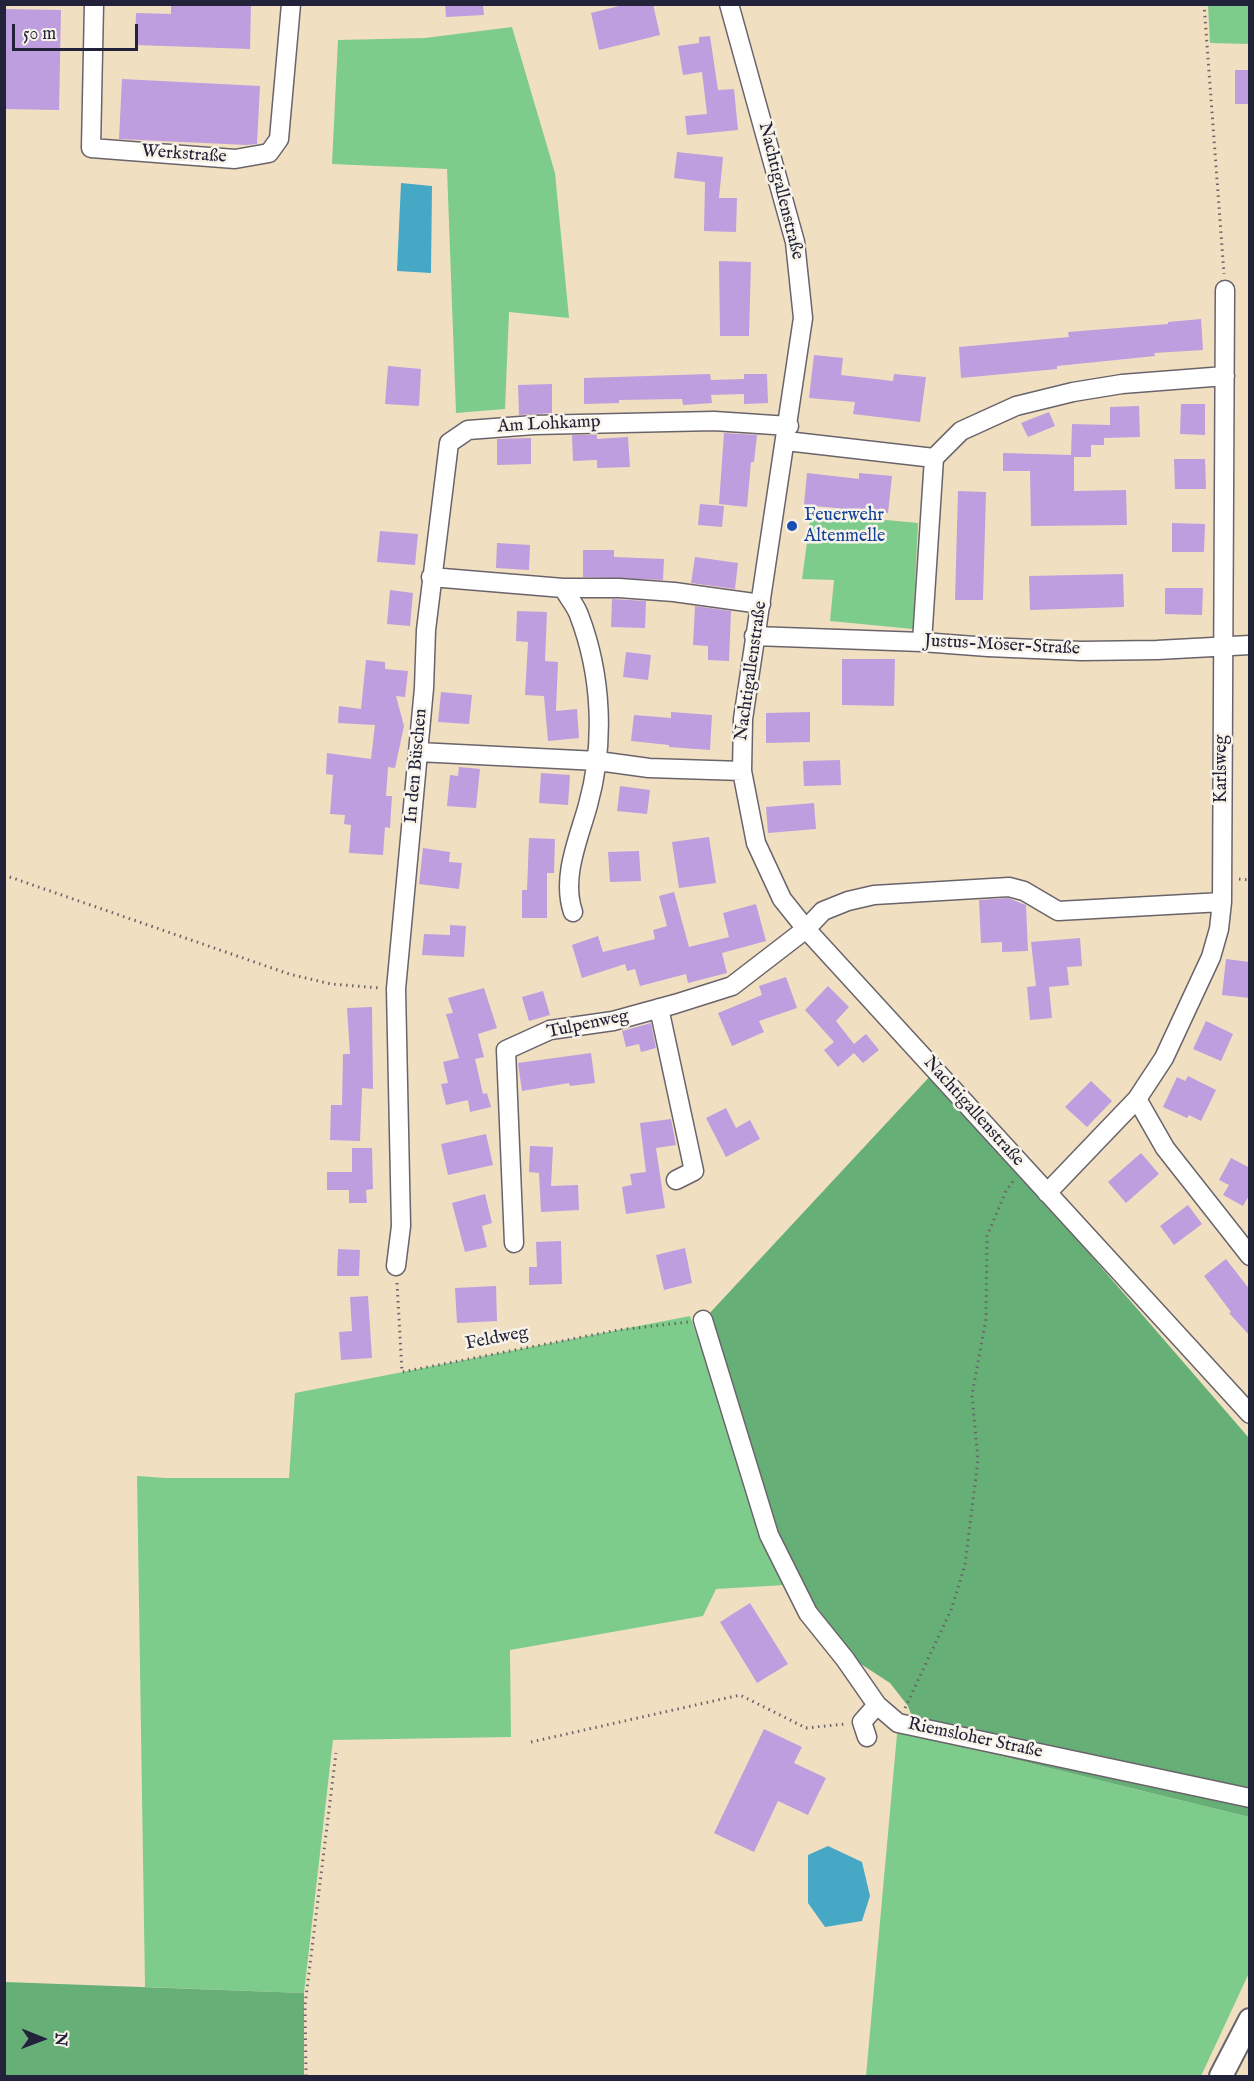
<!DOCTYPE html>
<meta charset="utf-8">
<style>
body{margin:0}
#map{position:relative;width:1254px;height:2081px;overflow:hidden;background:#f1dfc2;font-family:"IM FELL English",serif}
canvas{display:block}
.frame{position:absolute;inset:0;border:6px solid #22223b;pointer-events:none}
.north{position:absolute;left:12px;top:2009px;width:60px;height:60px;-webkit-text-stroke:4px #f7f3e8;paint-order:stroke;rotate:91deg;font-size:16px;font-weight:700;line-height:24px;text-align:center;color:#22223b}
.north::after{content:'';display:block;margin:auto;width:21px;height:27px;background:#22223b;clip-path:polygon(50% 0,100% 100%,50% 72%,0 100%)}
.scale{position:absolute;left:12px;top:24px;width:126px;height:27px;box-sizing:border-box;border:3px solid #22223b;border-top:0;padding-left:8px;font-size:18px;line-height:21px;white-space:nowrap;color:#22223b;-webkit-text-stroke:4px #f7f3e8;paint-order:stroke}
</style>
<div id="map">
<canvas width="1254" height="2081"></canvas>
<div class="frame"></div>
<div class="north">N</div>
<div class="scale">50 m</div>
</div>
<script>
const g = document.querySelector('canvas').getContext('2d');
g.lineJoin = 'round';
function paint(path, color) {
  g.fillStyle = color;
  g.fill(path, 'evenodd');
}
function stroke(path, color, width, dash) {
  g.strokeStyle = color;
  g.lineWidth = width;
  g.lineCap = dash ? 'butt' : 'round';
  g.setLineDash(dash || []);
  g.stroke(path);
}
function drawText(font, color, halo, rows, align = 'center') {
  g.font = font + ' "IM FELL English",serif';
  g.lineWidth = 5;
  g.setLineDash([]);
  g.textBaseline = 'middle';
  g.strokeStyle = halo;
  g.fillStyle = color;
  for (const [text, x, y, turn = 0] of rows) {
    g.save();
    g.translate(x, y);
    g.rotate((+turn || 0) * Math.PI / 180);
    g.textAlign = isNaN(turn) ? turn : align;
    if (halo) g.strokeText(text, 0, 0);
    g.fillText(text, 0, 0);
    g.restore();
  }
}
const green = new Path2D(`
 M1208,5H1249V44L1210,43Z
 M512,27L555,173L569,318L509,312L505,409L456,413L447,169L332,164L338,40L425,38Z
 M811,513L918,523L913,629L830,621L834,580L802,579Z
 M690,1316L785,1585L716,1589L703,1616L510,1650L511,1737L333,1740L304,1993L145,1987L137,1476L166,1478H289L295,1393Z
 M898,1723L919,1736L1249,1817V1973L1201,2076H866Z`);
const forest = new Path2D(`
 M933,1073L1249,1438V1817L919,1736L908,1706L890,1683L844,1653L812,1610L776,1535L707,1316Z
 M5,1982L304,1993V2076H5Z`);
const water = new Path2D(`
 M401,183L432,186L431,273L397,271Z
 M828,1846L862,1862L870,1896L862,1921L825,1927L808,1903V1855Z`);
const building = new Path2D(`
 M171,4H251L250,49L135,45L136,13L171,14Z
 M445,4H483L484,15L446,17Z
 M627,4H653L660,35L599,50L591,13Z
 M4,9L61,10L59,110L4,109Z
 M710,36L718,90L734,89L738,130L687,135L685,116L707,114L702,72L683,75L678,46L699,43V37Z
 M1235,70H1250V104H1235Z
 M122,79L260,86L257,144L247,145L119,139Z
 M677,152L723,157L719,198H737L736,232L704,231L705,182L674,178Z
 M719,261L751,262L749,336H720Z
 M1201,319L1203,350L1154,353L1155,356L1057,366V369L961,378L959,347L1069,337L1068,332L1168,324V322Z
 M814,355L843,358L841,375L893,381L894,374L926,377L920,422L853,414L855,402L809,398Z
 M388,366L421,369L419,406L385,404Z
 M710,374L711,380L744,379V374H767L768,403L744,404V394L711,395L712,403L683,405L682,399L619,400V403L584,404V378Z
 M552,384V413L519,415L518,385Z
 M1181,404H1205V435L1180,434Z
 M1139,406L1140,437L1104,438V445H1091V457H1074V491L1126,490L1127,525L1031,526L1030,471H1003V453L1071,455L1072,424L1110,425V407Z
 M1049,412L1055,426L1028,437L1021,423Z
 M724,433L757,435L754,462H751L747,507L719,504Z
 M572,435H597V439L628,437L630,467L597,468V460L573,461Z
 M531,438V464L497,465V439Z
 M1174,459H1205L1206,489H1175Z
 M807,473L859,479V473L892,476L888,513L804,505Z
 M958,491L986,492L983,600H955Z
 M700,504L724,506L722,527L698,525Z
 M1172,523L1205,524L1204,552H1172Z
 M380,531L418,534L415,565L377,562Z
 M497,543L530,545L529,570L496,568Z
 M583,550H614V557L664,559L663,580L583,577Z
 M695,557L738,563L735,589L691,583Z
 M1123,574L1124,607L1030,610L1029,576Z
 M1165,588H1203L1202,615L1165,614Z
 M390,590L413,593L410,626L387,624Z
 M612,599L646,601L645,628L611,627Z
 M695,606L731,611L729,661L708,660V646L693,645Z
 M517,611L547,612L545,661L558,662L556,711L577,709L579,738L548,741L544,696L525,695L528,642L516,641Z
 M626,652L651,655L648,680L623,677Z
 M842,659H895L894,706L842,705Z
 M366,660L385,662V669L408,671L405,697L396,696L404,726L395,768L388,767L386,796H392L390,828L385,827L383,855L349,853L351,825L344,824L345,815L330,814L333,775L326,774L327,753L371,759L375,725L338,723L339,706L361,709Z
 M441,692L472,695L469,724L438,722Z
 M671,712L712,715L710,750L669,747V745L631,741L634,715L671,718Z
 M810,712V742L766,743V713Z
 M840,760L841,785L804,786L803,761Z
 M459,767L480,769L476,808L447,806L450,775L458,776Z
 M541,773L570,775L568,805L539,803Z
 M620,786L650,790L647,814L617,811Z
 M814,803L816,829L768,833L766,807Z
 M709,837L716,883L679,888L672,842Z
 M529,838L555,839L554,873H547V918H522V890H527Z
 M423,848L450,852L449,862L462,863L459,889L419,884Z
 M639,851L641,881L610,882L608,852Z
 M674,892L689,947L729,937L723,913L756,904L766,941L722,953L727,973L688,983L686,974L640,986L635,969L627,971L625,964L582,978L572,945L598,936L603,952L655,939L653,930L667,926L659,896Z
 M1008,898L1026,905L1028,951L1002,952V942L981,943L979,900Z
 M450,925L466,926L464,957L422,955L424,934L450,935Z
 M1080,938L1082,966L1067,967L1069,985L1049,987L1052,1018L1030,1020L1027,987L1036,986L1031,942Z
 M1226,959L1250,962V998L1222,995Z
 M786,977L797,1008L759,1021L764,1032L732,1046L718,1013L762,995L759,986Z
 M828,986L849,1007L836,1021L854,1044L866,1034L879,1050L863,1063L854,1053L838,1067L824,1050L834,1042L805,1010Z
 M484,988L497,1028L478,1034L484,1057L475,1059L483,1094L487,1093L491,1107L470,1112L468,1100L446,1105L441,1084L448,1083L443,1062L459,1058L446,1014L453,1013L448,998Z
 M543,991L550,1015L529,1021L522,997Z
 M372,1007L373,1089L362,1088L360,1141L330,1140L331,1105H342L343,1054H350L347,1008Z
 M1206,1021L1233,1034L1221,1061L1193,1049Z
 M651,1023L656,1048L641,1052L639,1044L626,1047L622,1031Z
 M591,1053L595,1083L570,1086L569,1083L522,1091L518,1063Z
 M1188,1076L1216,1090L1201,1121L1189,1115L1187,1118L1163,1107L1177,1077L1185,1081Z
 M1091,1081L1112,1101L1087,1127L1065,1107Z
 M726,1108L736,1128L750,1120L760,1139L726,1157L706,1118Z
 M671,1119L676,1145L656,1148L665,1208L626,1214L622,1187L632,1185L630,1174L646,1172L640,1123Z
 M486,1134L493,1165L448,1175L441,1144Z
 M530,1146L553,1147L551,1186L578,1185L579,1210L541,1212L539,1173L529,1172Z
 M352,1148H372L373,1189L366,1190L367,1203H349V1190H327V1172H352Z
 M1141,1153L1159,1174L1126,1203L1108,1182Z
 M1231,1158L1250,1168V1194L1243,1206L1223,1195L1229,1185L1219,1180Z
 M485,1194L492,1223L482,1226L487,1247L465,1252L452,1203Z
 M1188,1205L1202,1224L1174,1245L1160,1226Z
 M561,1241L562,1284L529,1285V1267H537L536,1242Z
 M685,1248L692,1283L664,1290L656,1255Z
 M338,1249L360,1250L359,1276H337Z
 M1226,1259L1250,1290V1336L1229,1313L1231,1312L1204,1276Z
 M496,1286L497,1321L457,1323L455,1288Z
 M368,1296L372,1358L341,1360L339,1332L352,1331L350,1297Z
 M750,1603L788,1664L757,1683L720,1622Z
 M764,1729L802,1747L794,1763L826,1778L808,1815L778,1801L754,1852L714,1833Z`);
const path = new Path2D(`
 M1204,4L1224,274
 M4,875L289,974L331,984L380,988
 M1239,879L1250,880
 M397,1283L402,1372L618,1330L688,1322
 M905,1708L951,1610L965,1565L978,1460L972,1395L986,1319L987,1236L1006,1191L1014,1180
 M531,1742L740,1695L806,1728L845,1724
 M306,2076L305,2005L336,1753`);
const minor = new Path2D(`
 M94,4L91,148L235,159L269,153L279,139L291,4
 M729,4L795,242L803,318L743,719L742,771L756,843L782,899L806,929L1250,1414
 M786,441L934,458L961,431L1016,406L1073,392L1122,384L1225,376
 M431,577L563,588H619L674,592L761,604
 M563,588C568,597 576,606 579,615C602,675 605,744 588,805C579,838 561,877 573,912
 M754,636L922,642L988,647L1081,651L1157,650L1250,645
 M922,642L934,458
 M418,752L598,761L649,768L742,771
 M659,1008L694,1171L676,1180
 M1137,1099L1165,1148L1250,1256
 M1047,1193L1137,1099L1164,1058L1211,957L1219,929L1222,902L1225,290
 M514,1243L506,1050L550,1030L613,1021L675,1004L732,986L806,929L823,911L848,901L874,895L1009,887L1024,891L1058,911L1222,902
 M396,1266L401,1226L396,989L424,688L426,630L449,443L468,430L534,425L714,421L789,426
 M703,1320L769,1535L808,1613L845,1659L877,1705L898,1723L1250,1798
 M867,1737L862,1722L877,1705`);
const major = new Path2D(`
 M1221,2076L1250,2020`);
const markers = [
 [792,526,6,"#1a4fb4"]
];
const streetNames = [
 ["Werkstraße",184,155,4],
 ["Nachtigallenstraße",780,191,76],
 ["Am Lohkamp",549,425,-3],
 ["Justus-Möser-Straße",1002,646,3],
 ["Nachtigallenstraße",752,671,-82],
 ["In den Büschen",417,766,-85],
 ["Karlsweg",1222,769,-90],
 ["Tulpenweg",588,1025,-12],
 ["Nachtigallenstraße",973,1112,48],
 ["Feldweg",497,1339,-11],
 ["Riemsloher Straße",975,1739,12]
];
const transitNames = [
 ["Feuerwehr",804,516],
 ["Altenmelle",804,537]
];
paint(green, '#7ecc8c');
paint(forest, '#66b078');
paint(water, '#47a8c6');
paint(building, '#be9ede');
stroke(minor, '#6a646a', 21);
stroke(major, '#6a646a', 26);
stroke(path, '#6a646a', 3, [1.5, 4.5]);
stroke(minor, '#fff', 18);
stroke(major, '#fff', 22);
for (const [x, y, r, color] of markers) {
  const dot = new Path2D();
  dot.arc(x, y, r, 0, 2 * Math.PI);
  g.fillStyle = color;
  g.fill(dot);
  stroke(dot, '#f7f3e8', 2);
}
drawText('18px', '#22223b', '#f7f3e8', streetNames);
drawText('18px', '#164399', '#f7f3e8', transitNames, 'left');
</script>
